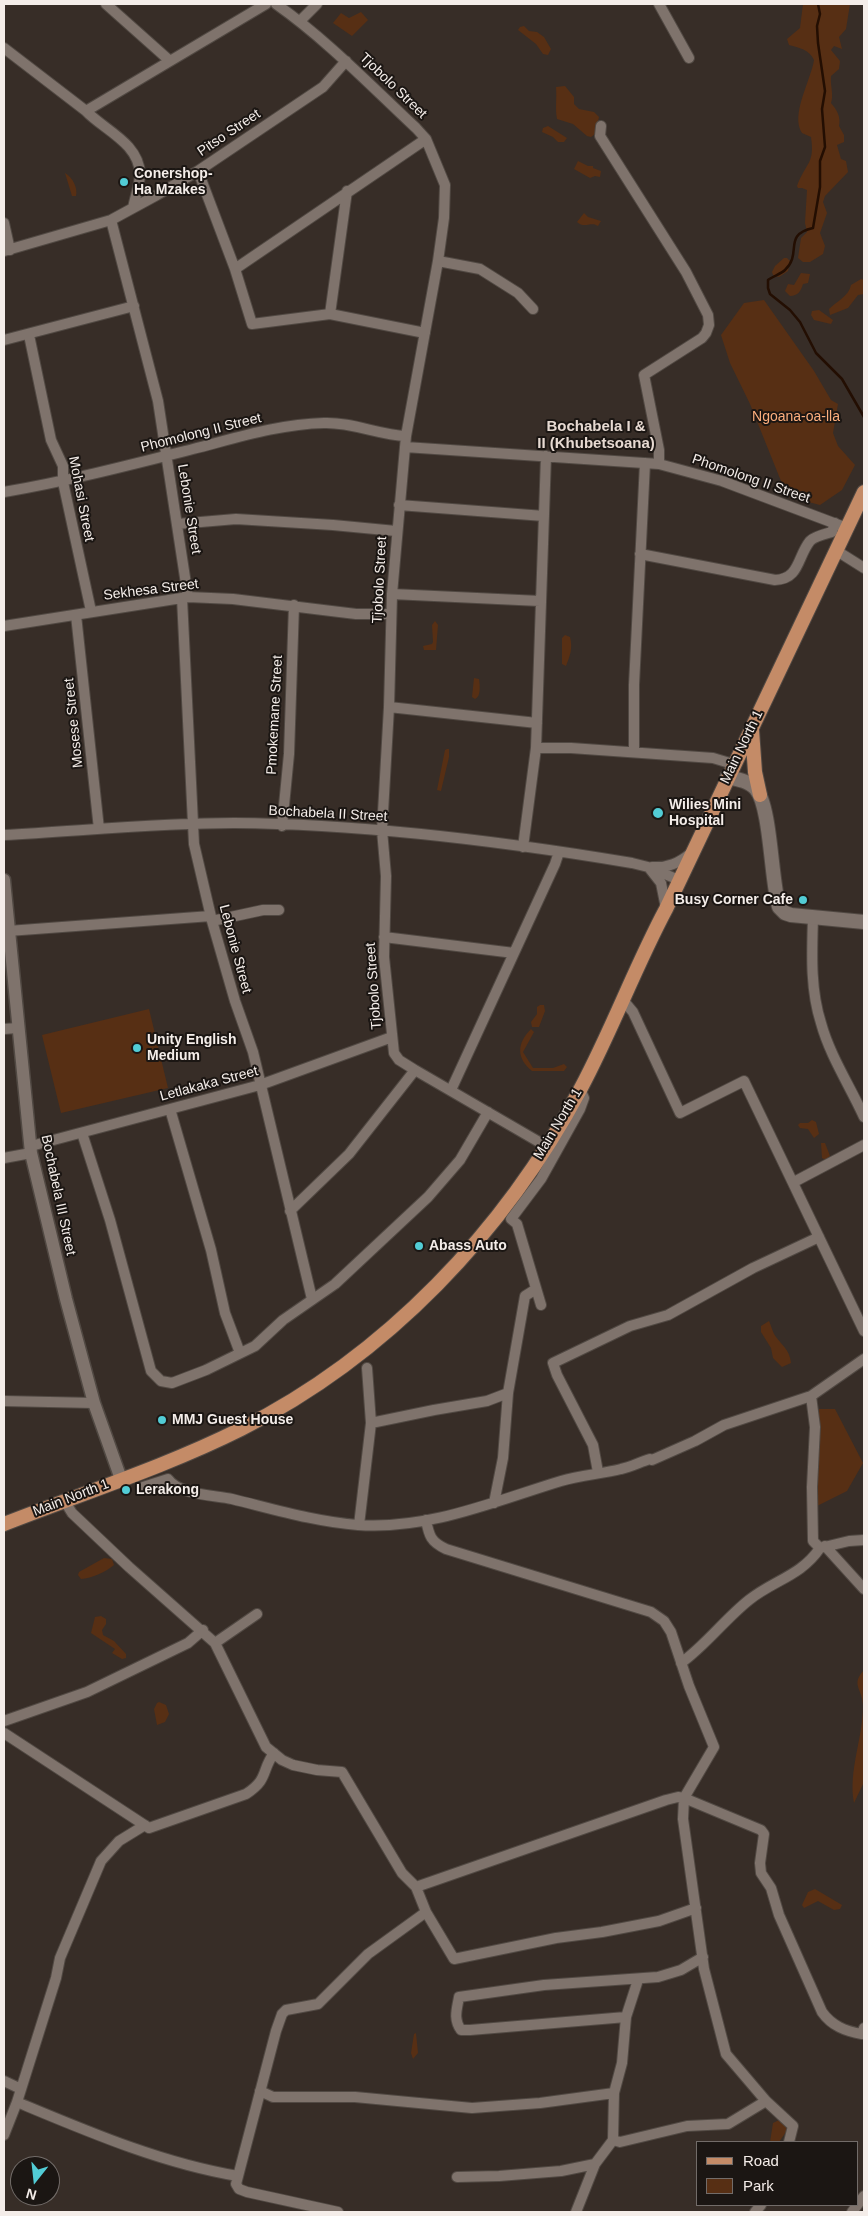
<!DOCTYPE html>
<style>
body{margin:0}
#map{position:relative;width:868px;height:2216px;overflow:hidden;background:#372d27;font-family:Helvetica,sans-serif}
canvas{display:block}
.frame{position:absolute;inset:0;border:5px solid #f4ede9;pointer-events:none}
.legend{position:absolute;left:696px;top:2141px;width:162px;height:65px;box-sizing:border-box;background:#1b1613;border:1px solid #726c69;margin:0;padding:6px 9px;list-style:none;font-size:15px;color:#f4ede9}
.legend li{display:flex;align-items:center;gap:10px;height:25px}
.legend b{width:25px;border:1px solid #726c69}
.north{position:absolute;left:10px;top:2156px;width:50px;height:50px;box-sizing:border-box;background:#1b1613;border:1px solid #726c69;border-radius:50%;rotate:196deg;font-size:14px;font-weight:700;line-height:20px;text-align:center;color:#f4ede9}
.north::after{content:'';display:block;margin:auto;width:18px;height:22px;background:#52ccd5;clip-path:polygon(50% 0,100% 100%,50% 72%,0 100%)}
</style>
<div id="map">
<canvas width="868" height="2216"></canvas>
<div class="frame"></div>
<ul class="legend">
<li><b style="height:6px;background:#c48b67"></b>Road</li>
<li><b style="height:14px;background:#572f14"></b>Park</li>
</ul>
<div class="north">N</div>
</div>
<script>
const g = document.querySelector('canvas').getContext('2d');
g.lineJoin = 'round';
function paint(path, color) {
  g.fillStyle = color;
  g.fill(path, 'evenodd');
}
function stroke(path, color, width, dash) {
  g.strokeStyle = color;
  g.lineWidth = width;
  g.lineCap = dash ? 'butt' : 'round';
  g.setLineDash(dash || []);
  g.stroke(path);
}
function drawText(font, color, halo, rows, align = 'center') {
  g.font = font + ' Helvetica,sans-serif';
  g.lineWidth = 4;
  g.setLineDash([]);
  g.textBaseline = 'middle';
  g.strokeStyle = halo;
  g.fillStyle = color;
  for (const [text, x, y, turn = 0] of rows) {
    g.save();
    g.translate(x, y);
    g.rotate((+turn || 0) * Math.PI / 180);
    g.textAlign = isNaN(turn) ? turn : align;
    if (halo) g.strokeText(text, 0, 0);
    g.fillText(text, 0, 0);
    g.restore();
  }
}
const green = new Path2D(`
 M803,4H850L846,29L839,37L842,49L834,46L831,50L840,61L839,69L831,76C830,86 834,94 831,103C837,110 841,117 839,126L844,135V142L837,145L841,159L846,161L848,172L825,196L823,202L827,213L820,233L825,246L823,254L810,262H803L798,258L801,238L807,232L805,223L807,190L802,188H798L797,186C806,162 815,164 811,137L802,133C790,115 811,80 814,60C809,49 799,48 789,45L787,39L800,28Z
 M361,12L368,20L352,36L333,23L341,13L349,18Z
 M524,26L529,31L537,32L544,37L551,49L548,55L543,54L536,44L518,30L520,27Z
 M565,86L574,97V104L579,109L594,112L599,117L595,134L591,137L587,136L573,124L557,119C555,108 557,99 556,87Z
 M548,126L567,138L564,142H558L553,137L542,132L543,128Z
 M578,161L588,166H593V168L601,171L600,177L595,176L590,178L574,169Z
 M65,173C73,178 78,188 76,196H72Z
 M584,213L588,217L601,221L598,226C590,221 585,229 577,222Z
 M784,258H787L790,261L788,271L779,277L773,275L772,272L775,266Z
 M801,273L810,274L808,283L803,284C801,291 798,296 790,296L785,291L788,284L794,285Z
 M861,279L864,280V294L858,295L848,308L830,315L829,309C836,302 849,296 851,285Z
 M764,300L814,371L831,400L838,404L833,433L838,446L855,465L842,490L820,505L785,496V491L750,404L730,363L721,335L744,303Z
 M819,310L833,320L831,324L814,320L811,315L812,311Z
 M435,621L438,625L436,650H424L423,646L432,644L433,642L432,625Z
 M565,635L570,637C573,648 570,656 566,666L562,664V638Z
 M474,678L479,679C480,685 481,697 475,699L472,697Z
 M447,749H449V757L441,791L437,790L445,750Z
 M540,1005H544L545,1011L539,1027H532L531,1022L537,1014V1007Z
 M149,1009L168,1088L61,1113L42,1035Z
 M531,1029L534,1032L523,1052L533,1068H553L564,1064L567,1067L564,1071H532C516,1058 517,1043 531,1029Z
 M812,1120L816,1122L819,1134L814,1138L808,1129L800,1128L798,1125L800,1123H808Z
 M821,1143H825L830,1156L826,1160L822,1158Z
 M769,1321C771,1325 772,1330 774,1334C780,1344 790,1349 791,1363L782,1367L773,1358L771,1348L761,1332V1326Z
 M819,1409H835L863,1463L847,1491L817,1506Z
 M104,1558L112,1559L114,1565C106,1572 92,1578 81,1579L78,1575L79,1572Z
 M101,1616L106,1619V1624L102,1630L103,1635L114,1641L126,1654V1658L122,1659L112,1653L115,1649L91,1633L95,1617Z
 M864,1670V1782L854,1803C848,1771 863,1738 863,1706C863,1689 850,1685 864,1670Z
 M159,1702L166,1705L169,1714L165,1722L157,1725L154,1709L157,1703Z
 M815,1889L842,1905L840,1909L834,1910L818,1901L804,1908L802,1905L808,1892Z
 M416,2033L418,2053L413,2059L411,2053L414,2034Z
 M781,2119L788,2129L779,2142H770L773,2123Z`);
const stream = new Path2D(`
 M818,4L820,14L817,26L818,43L825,91L822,109L825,147L820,161V187L813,228C782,235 803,253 785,270C781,274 773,276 768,280V288L770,294L790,310L800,322L816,353L842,379L864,417`);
const minor = new Path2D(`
 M106,4L170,61
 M276,4C327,40 370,85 416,128L426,139L445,185L444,218L438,261L406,436L392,594L389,707L382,830L386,876L384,957L394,1053L399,1060L415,1070L546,1146
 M659,4L689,58
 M300,21L317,4
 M4,48L86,111C104,130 139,143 140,174C140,184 135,197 133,208
 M86,111L266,4
 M601,126L600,136L686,272L708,315L709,325L706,333L702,338L644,375L659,450V464
 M198,171L235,269L252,324L330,314L425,333
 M111,220L158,401L188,597
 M4,223L10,250
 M4,251L111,220L157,195L198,171L323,87L346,61
 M438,261L480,269L518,293L533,309
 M235,269L426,139
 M330,314L347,191
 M29,335L51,440L63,466V482L91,611
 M4,340L134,306
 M405,447L659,464L722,481L847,528
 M546,456L536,748H571L713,758L733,764
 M4,492C68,481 130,465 193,449C236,438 279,424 324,423C352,422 379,435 406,436
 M399,505L544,516
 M177,524L236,519L333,525L396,531
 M837,551L864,568
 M640,554L775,580C800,579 797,557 810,541C815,536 825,534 832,532L835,523
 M392,594L540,601
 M182,598L194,844L212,921L235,1001L253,1052L312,1299
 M76,615L99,829
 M4,626L188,597L233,599L356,614H391
 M389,707L537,723
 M634,752V685L645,463
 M282,826L289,754L294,605
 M4,835C80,831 157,823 234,823C367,824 501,841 632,863L648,867L679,880
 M523,847L536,748
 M652,867C668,868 679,863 691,853
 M650,869L661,883L666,908
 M813,917C812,952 810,989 821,1023C830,1056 850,1086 864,1117
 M212,921L263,910H279
 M8,931L211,916
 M384,937L514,953
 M623,1000L633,1012L680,1113L744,1081L864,1331
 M4,1029L17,1028
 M451,1090L555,864L559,852
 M170,1109L211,1250L225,1313L240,1353
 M82,1133L110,1220L151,1371L161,1381L172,1383L206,1370L255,1346L283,1320L335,1284L428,1197L460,1160L488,1112
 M31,1146L260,1085L392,1037
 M4,1158L31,1153
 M794,1182L864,1145
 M290,1211L349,1154L415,1070
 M541,1305L517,1224L511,1219L541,1179L580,1109L584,1098L580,1089
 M811,1396L815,1427L812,1487L813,1541L820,1548
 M4,1401L94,1403
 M371,1423L434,1410L487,1401L508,1393
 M598,1472L593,1445L557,1375L553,1363L630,1326L668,1315L753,1268L819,1237
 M143,1487L168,1479C179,1495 214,1495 232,1499C273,1509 316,1522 358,1525C429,1530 495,1501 561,1481C581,1475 601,1474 621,1469C631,1467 640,1462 650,1459L652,1460L695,1441L724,1425L811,1396L864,1359
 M64,1500L72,1513L129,1567L215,1643L266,1747L282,1760L293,1765L317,1770L342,1772L402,1873L416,1887L426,1912L454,1959L556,1938L602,1932L659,1921L696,1908
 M494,1503L503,1458L508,1393L525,1296L536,1289
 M426,1520C429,1536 431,1542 446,1549L651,1612L664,1621L671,1632L689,1686L714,1747L684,1798L683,1819L704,1969L726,2054L766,2101L793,2126L789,2142
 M359,1525L371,1423L367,1368
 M825,1546L864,1589
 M215,1643L257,1614
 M681,1663C706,1645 725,1619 749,1600C774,1580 801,1576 820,1548L849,1541L864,1540
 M4,1721L87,1692L188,1643L203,1630
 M4,1733L149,1828L246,1794C269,1779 261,1771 274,1753
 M416,1887L666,1800L678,1797L684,1798L761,1830L764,1834L760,1863L761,1873L771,1888L779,1915L822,2012C832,2026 845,2031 862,2034L864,2028
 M626,2017L470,2030H461C453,2019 457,2009 459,1997L544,1985L658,1977L681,1970L703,1957
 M4,2081L21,2089
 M260,2091L273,2097H355L472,2108L540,2103L614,2093
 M17,2102C89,2132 161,2163 238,2176
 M4,2135L17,2102L56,1978L60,1958L101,1861L119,1841L145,1825
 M613,2140L620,2142L687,2126L728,2124L766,2101
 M457,2177L499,2176L561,2171L595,2164
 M338,2212L247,2192L239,2189L236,2184L276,2031L282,2014L286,2010L318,2004L368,1954L426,1912
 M576,2212L595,2164L613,2140L614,2093L622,2063L626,2017L638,1980
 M755,2212L761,2205
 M852,2212L864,2196`);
const tertiary = new Path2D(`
 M4,880L31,1153L66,1299L94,1403L121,1479`);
const secondary = new Path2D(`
 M727,777C737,779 749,781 756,789C771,807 771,881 779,907L785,913L791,915L864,922`);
const primary = new Path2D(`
 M752,730L755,772L760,795
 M4,1524C83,1493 165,1467 241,1429C386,1356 505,1231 581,1088C612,1030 635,967 666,909L864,492`);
const markers = [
 [124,182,5,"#52ccd5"],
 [658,813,6,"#52ccd5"],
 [803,900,5,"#52ccd5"],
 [137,1048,5,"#52ccd5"],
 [419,1246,5,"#52ccd5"],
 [162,1420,5,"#52ccd5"],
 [126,1490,5,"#52ccd5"]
];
const streetNames = [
 ["Tjobolo Street",393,86,44],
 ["Pitso Street",229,133,-34],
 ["Phomolong II Street",201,433,-14],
 ["Phomolong II Street",751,479,19],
 ["Mohasi Street",81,499,79],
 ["Lebonie Street",189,509,81],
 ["Tjobolo Street",380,580,-87],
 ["Sekhesa Street",151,590,-7],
 ["Pmokemane Street",275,715,-87],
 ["Mosese Street",74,723,-96],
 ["Main North 1",742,747,-64],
 ["Bochabela II Street",328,814,3],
 ["Lebonie Street",235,949,75],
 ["Tjobolo Street",374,986,-94],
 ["Letlakaka Street",209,1084,-15],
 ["Main North 1",558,1124,-59],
 ["Bochabela III Street",58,1195,78],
 ["Main North 1",71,1498,-21]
];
const poiNames = [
 ["Conershop-",134,174],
 ["Ha Mzakes",134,190],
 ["Wilies Mini",669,805],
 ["Hospital",669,821],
 ["Busy Corner Cafe",793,900,"right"],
 ["Unity English",147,1040],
 ["Medium",147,1056],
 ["Abass Auto",429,1246],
 ["MMJ Guest House",172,1420],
 ["Lerakong",136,1490]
];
const parkNames = [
 ["Ngoana-oa-lla",796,417]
];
const neighbourhoodNames = [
 ["Bochabela I &",596,427],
 ["II (Khubetsoana)",596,444]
];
paint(green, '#572f14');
stroke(stream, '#230e02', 2.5);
stroke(minor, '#514943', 12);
stroke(tertiary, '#514943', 15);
stroke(secondary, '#514943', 16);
stroke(primary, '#514943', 16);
stroke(minor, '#7f736c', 10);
stroke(tertiary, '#7f736c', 12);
stroke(secondary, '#7f736c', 14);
stroke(primary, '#c48b67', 14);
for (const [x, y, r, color] of markers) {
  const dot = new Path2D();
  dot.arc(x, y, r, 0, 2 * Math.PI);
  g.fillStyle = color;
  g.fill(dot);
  stroke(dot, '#1b1613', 2);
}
drawText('14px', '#f4ede9', '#1b1613', streetNames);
drawText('bold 14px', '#f4ede9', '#1b1613', poiNames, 'left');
drawText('14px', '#fcae7d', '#1b1613', parkNames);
drawText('bold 15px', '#e7dad2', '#1b1613', neighbourhoodNames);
</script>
